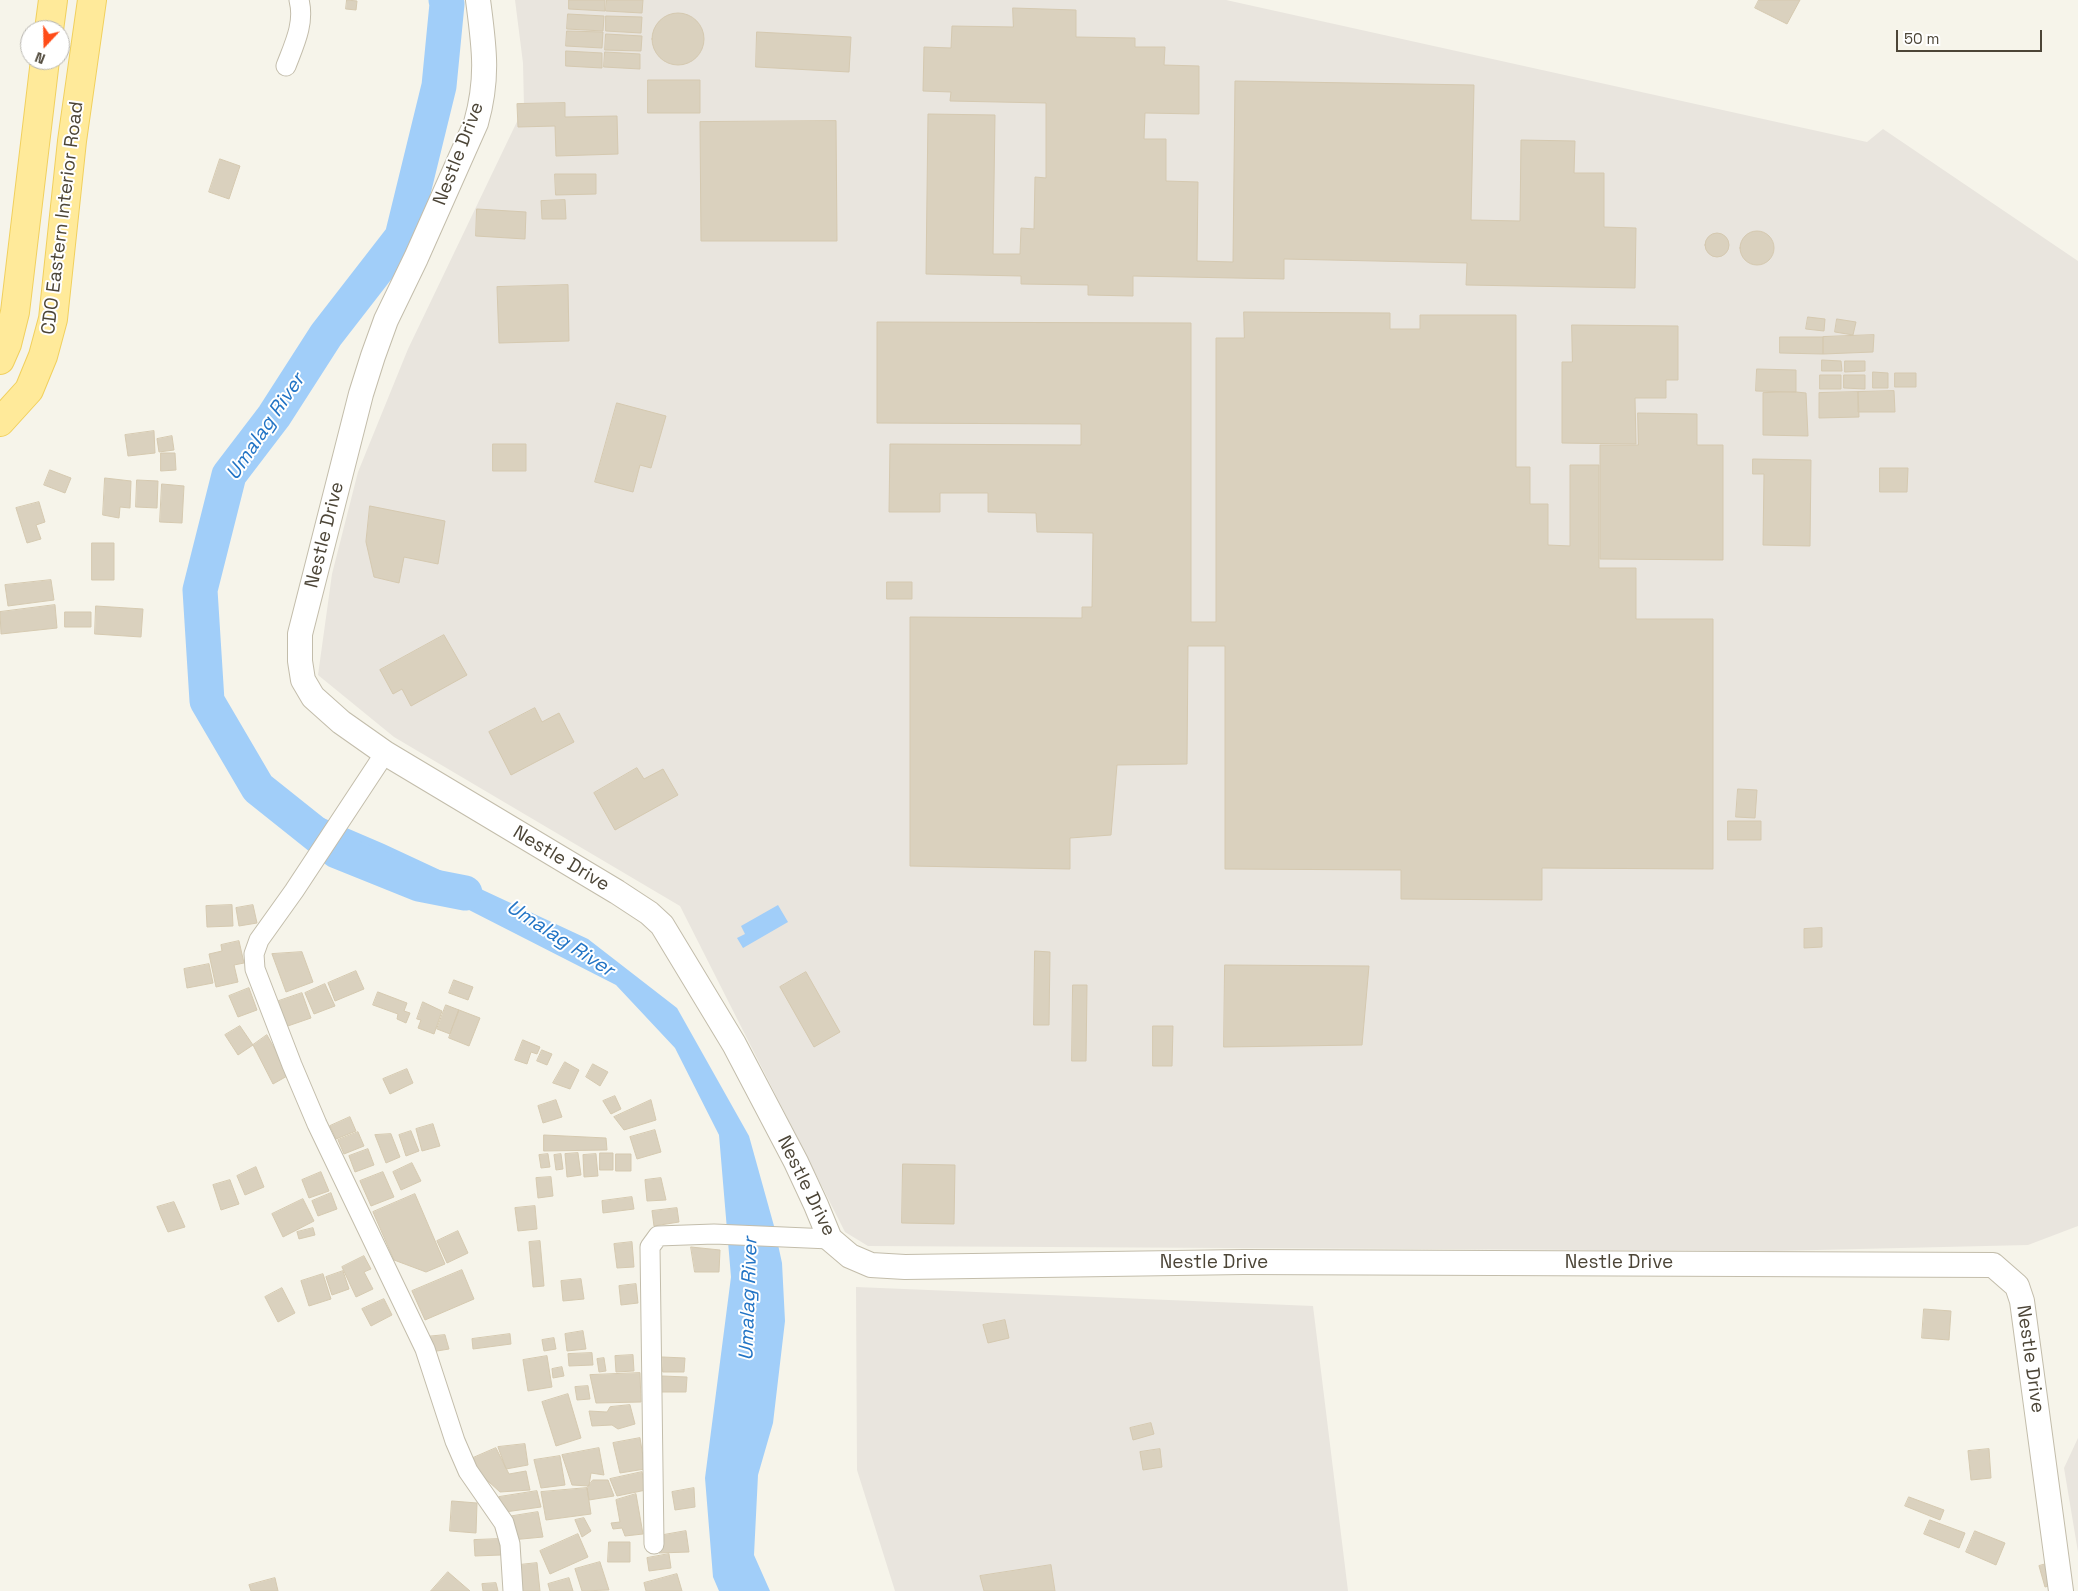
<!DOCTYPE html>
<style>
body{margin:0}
#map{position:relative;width:2078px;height:1591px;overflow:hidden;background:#f6f4ea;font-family:"Space Grotesk",sans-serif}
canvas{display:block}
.north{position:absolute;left:20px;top:20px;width:50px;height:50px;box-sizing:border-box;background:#fff;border:1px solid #b7b5af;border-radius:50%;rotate:201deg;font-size:14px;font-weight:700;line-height:20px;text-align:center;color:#4c4537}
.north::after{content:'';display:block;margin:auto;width:18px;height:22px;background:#ff4c18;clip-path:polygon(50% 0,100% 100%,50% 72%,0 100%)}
.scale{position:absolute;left:1896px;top:30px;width:146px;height:22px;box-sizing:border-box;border:2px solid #4c4537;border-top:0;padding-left:6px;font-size:15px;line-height:18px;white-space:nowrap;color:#4c4537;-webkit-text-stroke:4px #fff;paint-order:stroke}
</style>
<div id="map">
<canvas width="2078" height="1591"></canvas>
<div class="north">N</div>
<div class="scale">50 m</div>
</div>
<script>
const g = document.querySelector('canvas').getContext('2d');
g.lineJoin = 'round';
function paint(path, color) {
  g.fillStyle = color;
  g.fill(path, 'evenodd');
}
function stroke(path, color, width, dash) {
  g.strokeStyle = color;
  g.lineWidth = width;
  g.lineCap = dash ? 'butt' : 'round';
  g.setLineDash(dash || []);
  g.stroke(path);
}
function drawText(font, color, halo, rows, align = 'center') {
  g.font = font + ' "Space Grotesk",sans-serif';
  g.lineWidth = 4;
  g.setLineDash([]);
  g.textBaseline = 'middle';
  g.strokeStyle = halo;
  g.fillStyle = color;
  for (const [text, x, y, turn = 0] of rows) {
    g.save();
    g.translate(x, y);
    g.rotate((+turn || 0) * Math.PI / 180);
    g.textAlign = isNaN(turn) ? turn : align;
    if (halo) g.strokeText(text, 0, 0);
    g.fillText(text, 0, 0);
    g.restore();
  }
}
const industrial = new Path2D(`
 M515,0H1226L1867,142L1883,129L2078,261V1226L2028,1245L1774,1251L868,1246L845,1232L680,906L394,737L318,675L332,574L358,472L408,349L524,107L523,63Z
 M856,1287L1313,1306L1348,1591H895L857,1470Z
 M2078,1438V1552L2064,1468Z`);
const water = new Path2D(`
 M272,796L384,844L588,939L677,1008L749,1136L774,1226L782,1263L785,1321L773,1423L758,1475L754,1555L770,1591H719L713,1577L705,1478L731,1277L719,1135L675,1048L616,985L371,860Z
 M778,905L788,922L743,948L737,938L745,934L741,926Z`);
const river = new Path2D(`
 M446,0L447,4L439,86L402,237L326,335L274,416L229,475L200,590L207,701L258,788L337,851L419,884L465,893`);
const building = new Path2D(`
 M347,0L357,1L356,10L346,9Z
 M569,0H605V11L569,9Z
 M607,0H643L642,13L606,11Z
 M1759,0H1800L1787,24L1755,8Z
 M1013,8L1076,10V37L1135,38V47H1165L1164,65L1199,66V114L1145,113L1144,139H1166V181L1198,182L1197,261L1233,262L1235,81L1474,85L1471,220L1520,221L1521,140L1575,141L1574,173H1604V227L1636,228L1635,288L1466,285L1467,263L1284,259V279L1133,276V296L1088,295V285L1021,284V276L926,274L928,114L995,115L993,254H1020L1021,228L1034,229L1035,177L1046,178V103L950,101L951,92L923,91L924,47L951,48L952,26L1013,27Z
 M652 39a26 26 0 1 1 52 0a26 26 0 1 1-52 0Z
 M568,14L604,16L603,31L567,29Z
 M606,16L642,17L641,33L606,31Z
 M567,31L603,32L602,48L566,46Z
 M757,32L851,37L849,72L756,67Z
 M606,34L642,36L641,51L605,50Z
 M566,51L602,53V68L566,66Z
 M605,52L640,54V69L604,67Z
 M648,80H700V113H648Z
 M565,103V117L617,116L618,154L556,156L555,126L518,127L517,104Z
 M836,121L837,241H701L700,122Z
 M220,159L240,166L229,199L209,192Z
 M555,174H596V194L556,195Z
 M565,200L566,219H542L541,201Z
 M477,209L526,212L525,239L476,236Z
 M1740 248a17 17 0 1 1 34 0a17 17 0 1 1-34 0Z
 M1705 245a12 12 0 1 1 24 0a12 12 0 1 1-24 0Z
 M568,285L569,341L499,343L497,287Z
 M1244,312L1390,313V329H1420V315H1516V467H1530V504H1548V545L1570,546V465H1599V568H1636V619H1713V869L1542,868V900L1401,899V870L1225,869V646H1188L1187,764L1117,765L1111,835L1070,838V869L910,866V617L1082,618V607H1092L1093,533L1037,532L1036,513L988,512V493H940V512H889L890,444L1081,445V424L877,423V322L1191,323V622H1216V338H1244Z
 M1808,317L1825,319L1824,331L1806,329Z
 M1837,319L1856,322L1853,335L1835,332Z
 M1572,325L1678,326V380H1666V398H1635L1636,444L1562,443V362H1572Z
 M1874,335L1873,352L1823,354V337Z
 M1780,337H1823V354L1780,353Z
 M1822,360L1841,361L1842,371H1822Z
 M1845,361H1865V371L1845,372Z
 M1757,369L1796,370V392L1756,391Z
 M1873,372L1888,373V388H1873Z
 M1895,373H1916V387H1895Z
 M1820,375H1841V389H1820Z
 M1844,375H1865V389L1844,388Z
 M1894,391L1895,412H1858V392Z
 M1796,392L1806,393L1808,436L1763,435V393Z
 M1858,392L1859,417L1819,418V393Z
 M617,403L666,416L651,468L640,465L633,492L595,482Z
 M1638,413L1697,414V445H1723V560L1600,559V445H1638Z
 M154,431L155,453L128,456L125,435Z
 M172,436L174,450L159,452L157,439Z
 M493,444H526V471H493Z
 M161,453H175L176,470L161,471Z
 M1753,459L1811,460L1810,546L1763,545L1764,474H1753Z
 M1880,468H1908L1907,492H1880Z
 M50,470L71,478L65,493L44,485Z
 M105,478L131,481L130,508L120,507L119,518L103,515Z
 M137,480L158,481L157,508L136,507Z
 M162,484L184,486L182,523L160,522Z
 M39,502L45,522L36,525L41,539L27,543L16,508Z
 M370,506L445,521L438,564L404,557L399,583L374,577L366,542Z
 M92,543H114V580H92Z
 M51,580L54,600L8,606L5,585Z
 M887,582H912V599H887Z
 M55,605L57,628L1,634L0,612Z
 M96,606L143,609L141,637L95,634Z
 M65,612H91V627H65Z
 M444,635L467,675L411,706L402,689L393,694L380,670Z
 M535,708L542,722L559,713L574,742L511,775L489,732Z
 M637,768L644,779L663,769L678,795L615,830L594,793Z
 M1738,789L1757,790L1755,818L1736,817Z
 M1728,821H1761V840H1728Z
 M232,905L233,926L207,927L206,906Z
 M253,905L257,923L239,926L236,908Z
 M1822,928V947L1804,948V929Z
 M239,941L244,963L234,965L238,982L216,987L209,954L222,951L221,945Z
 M1035,951L1050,952L1049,1025H1034Z
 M302,952L313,982L286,992L272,954Z
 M209,964L213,983L187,988L184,969Z
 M1225,965L1369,966L1362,1045L1224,1047Z
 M356,971L364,989L335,1001L328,983Z
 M806,972L840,1032L814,1047L780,987Z
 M454,980L473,987L468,1000L449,993Z
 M325,984L335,1006L314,1014L305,993Z
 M1073,985H1087L1086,1061H1072Z
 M249,988L257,1010L238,1017L229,996Z
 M378,992L407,1003L404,1011L410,1013L406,1023L397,1019L398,1014L373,1005Z
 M302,993L311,1018L282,1028L273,1003Z
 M423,1002L442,1011L434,1034L418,1028L421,1020L417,1019Z
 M446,1005L459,1010L450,1034L437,1029Z
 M459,1010L480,1018L469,1046L449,1038Z
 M240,1026L253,1045L238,1055L225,1035Z
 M1153,1026H1173L1172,1066H1153Z
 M267,1035L289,1075L273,1084L253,1045Z
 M523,1040L540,1047L537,1054L531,1052L527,1064L515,1060Z
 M542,1050L552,1054L547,1065L537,1061Z
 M565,1062L579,1070L570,1089L553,1083Z
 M593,1064L608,1072L600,1086L586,1077Z
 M407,1069L413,1083L390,1094L383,1079Z
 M615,1096L621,1109L611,1114L603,1101Z
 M556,1100L562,1117L543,1123L538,1106Z
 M651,1100L656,1120L624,1130L614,1117Z
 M350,1117L356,1131L336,1139L330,1126Z
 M433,1124L440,1146L422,1151L416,1129Z
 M655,1130L661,1152L637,1159L630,1137Z
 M411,1131L419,1151L406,1156L399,1135Z
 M358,1132L364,1146L344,1154L338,1140Z
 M391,1134L400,1157L386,1163L375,1135Z
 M544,1135L606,1138L607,1150L544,1151Z
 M368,1149L374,1165L355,1172L349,1156Z
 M578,1153L581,1175L567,1177L565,1154Z
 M600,1153H613V1170H600Z
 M548,1154L550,1167L541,1168L539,1155Z
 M561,1154L563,1169L556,1170L554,1155Z
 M596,1154L598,1176L584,1177L583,1155Z
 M616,1154H631V1171H616Z
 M412,1163L421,1181L401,1190L393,1172Z
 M903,1164L955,1165L954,1224L902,1223Z
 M256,1167L264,1187L245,1195L237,1176Z
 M321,1172L329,1191L309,1198L302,1180Z
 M383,1172L394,1197L371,1206L360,1181Z
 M551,1177L553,1196L538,1198L536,1178Z
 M661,1178L666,1200L647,1201L645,1180Z
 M230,1180L239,1204L221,1210L213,1185Z
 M331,1193L337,1209L318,1216L312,1201Z
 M415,1194L445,1264L426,1272L394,1260L373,1212Z
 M632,1197L634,1209L603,1213L602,1201Z
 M303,1199L314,1221L283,1237L272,1214Z
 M174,1202L185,1227L168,1232L157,1207Z
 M535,1206L537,1229L518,1231L515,1208Z
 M677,1208L679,1222L654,1226L652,1211Z
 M313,1228L315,1235L299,1239L297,1232Z
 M458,1231L468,1253L447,1263L437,1241Z
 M540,1241L544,1286L533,1287L529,1242Z
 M632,1242L634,1267L617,1268L614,1244Z
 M691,1247L720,1250L719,1272H695Z
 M364,1256L371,1269L364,1272L373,1289L356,1297L342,1267Z
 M462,1270L474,1299L425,1320L412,1291Z
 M343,1271L349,1289L332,1295L326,1277Z
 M323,1274L331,1299L309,1306L301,1281Z
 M581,1279L584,1299L563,1301L561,1281Z
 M636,1284L638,1303L621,1305L619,1286Z
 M282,1288L295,1313L278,1322L265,1297Z
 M384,1299L392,1315L371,1326L362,1309Z
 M1924,1309L1951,1311L1949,1340L1922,1338Z
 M1005,1320L1009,1338L988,1343L983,1325Z
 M583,1331L586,1349L567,1351L565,1334Z
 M510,1334L511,1344L473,1349L472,1339Z
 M445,1335L449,1349L431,1352L425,1337Z
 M554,1338L556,1349L544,1351L542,1340Z
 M592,1353L593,1365L569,1366L568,1354Z
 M633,1355L634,1371L616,1372L615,1356Z
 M547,1356L552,1387L528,1391L523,1360Z
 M662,1357L685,1358L684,1372H663Z
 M604,1358L606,1371L599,1372L597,1359Z
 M562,1367L564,1376L553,1378L552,1369Z
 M640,1373L641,1402L596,1403L590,1375Z
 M662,1376L687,1377L686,1392H660Z
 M588,1386L590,1399L577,1400L575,1387Z
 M568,1394L581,1438L556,1446L542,1402Z
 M630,1405L635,1424L618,1429L612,1425L592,1426L589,1411L607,1412L610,1407Z
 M1151,1423L1154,1434L1133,1440L1130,1428Z
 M640,1438L645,1469L620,1473L613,1443Z
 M525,1444L528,1465L506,1469L498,1447Z
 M496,1448L509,1474L526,1471L530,1490L500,1492L466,1461Z
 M599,1448L604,1475L591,1473L589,1486L572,1485L562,1455Z
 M1160,1449L1162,1467L1143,1470L1140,1452Z
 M1989,1449L1991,1478L1971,1480L1968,1451Z
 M560,1456L565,1485L541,1488L534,1460Z
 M642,1472L646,1490L617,1496L610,1479Z
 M593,1480H608L614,1496L589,1500L587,1488Z
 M587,1488L591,1514L546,1520L541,1492Z
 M694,1488L695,1507L675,1510L672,1492Z
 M537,1491L541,1507L505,1512L499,1497Z
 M636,1494L643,1534L625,1536L622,1528L613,1529L611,1523L620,1522L616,1500Z
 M1909,1497L1944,1510L1940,1520L1905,1506Z
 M452,1501L477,1503L476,1533L450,1531Z
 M538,1512L543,1537L511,1540L507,1517Z
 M584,1518L591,1531L582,1537L575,1520Z
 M1930,1520L1965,1533L1959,1548L1924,1534Z
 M686,1531L689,1552L659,1553L658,1536Z
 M1975,1531L2005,1543L1996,1565L1966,1552Z
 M578,1534L588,1557L550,1574L540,1551Z
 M500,1539L501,1555L475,1556L474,1540Z
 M609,1542H630V1562H608Z
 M669,1554L671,1568L649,1571L647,1558Z
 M600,1562L609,1590L582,1591L575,1569Z
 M537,1563L540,1591H522L519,1565Z
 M2050,1563L2056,1584L2045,1587L2039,1566Z
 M1051,1565L1055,1591H984L980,1576Z
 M448,1572L470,1591H431Z
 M677,1574L682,1591H646L644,1583Z
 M275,1578L278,1591H251L249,1585Z
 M569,1578L573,1591H550L548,1584Z
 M496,1583L498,1591H483L482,1584Z`);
const minor = new Path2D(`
 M286,66C294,45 305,23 299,0
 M385,753L294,891L259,940L254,954L255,969L292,1065L317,1124L425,1349L455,1441L468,1471L504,1523L510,1544L513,1591
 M654,1544L650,1247L658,1236L714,1234L830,1239`);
const tertiary = new Path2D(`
 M478,0C484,46 489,77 476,123L416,258L386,320L373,356L361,394L300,634V661L303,680L313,697L341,722L385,753L617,892L649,913L662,925L734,1044L796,1162L816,1205L830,1239L850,1256L871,1265L905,1267L1244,1262L1993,1265L2017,1286L2022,1301L2061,1591`);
const primary = new Path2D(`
 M49,30L53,0
 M0,360L7,344L15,312L45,60
 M0,422L29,390L43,356L53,319L72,141L92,0`);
const streetNames = [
 ["Nestle Drive",459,154,-69],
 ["CDO Eastern Interior Road",63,218,-83],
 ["Nestle Drive",325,535,-76],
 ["Nestle Drive",561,859,31],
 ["Nestle Drive",806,1186,64],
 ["Nestle Drive",1214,1263],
 ["Nestle Drive",1619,1263],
 ["Nestle Drive",2030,1359,82]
];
const waterNames = [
 ["Umalag River",266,427,-56],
 ["Umalag River",560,939,33],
 ["Umalag River",749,1299,-88]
];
paint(industrial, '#e9e5de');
paint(water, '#a1cef9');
stroke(river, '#a1cef9', 35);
paint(building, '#dad1be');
stroke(building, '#d5c9b0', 1);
stroke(minor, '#c3bdab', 21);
stroke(tertiary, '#c3bdab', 26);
stroke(primary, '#f1d05d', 30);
stroke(minor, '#fff', 19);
stroke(tertiary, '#fff', 24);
stroke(primary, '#ffea9a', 28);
drawText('19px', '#4c4537', '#fff', streetNames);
drawText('italic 20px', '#2274c5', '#fff', waterNames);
</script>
